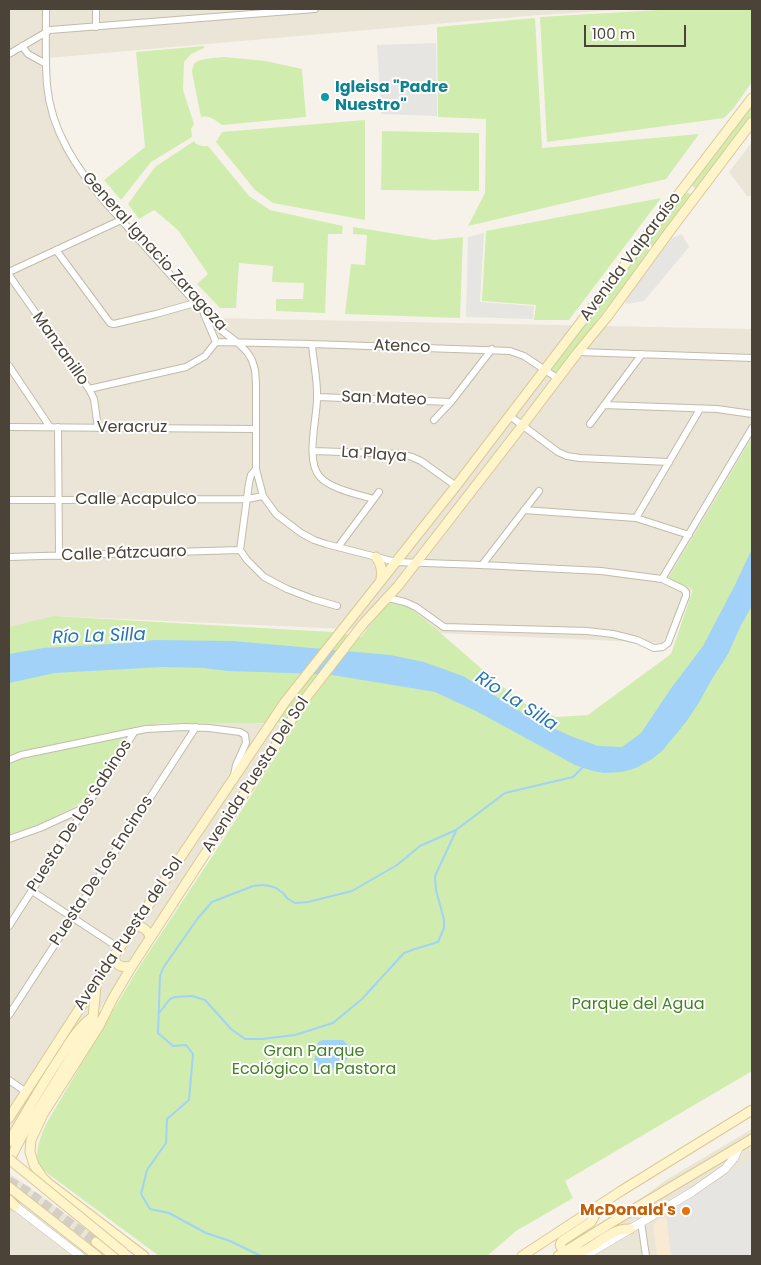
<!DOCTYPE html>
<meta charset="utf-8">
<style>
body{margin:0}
#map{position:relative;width:761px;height:1265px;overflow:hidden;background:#f6f2e9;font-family:Poppins,sans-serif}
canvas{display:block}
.frame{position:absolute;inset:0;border:10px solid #4b4337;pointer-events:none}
.scale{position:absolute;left:584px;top:25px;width:102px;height:22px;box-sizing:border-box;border:2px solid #4b4337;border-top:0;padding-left:6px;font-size:15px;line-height:18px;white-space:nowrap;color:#4b4337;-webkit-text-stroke:4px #fff;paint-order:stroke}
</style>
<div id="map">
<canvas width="761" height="1265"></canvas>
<div class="frame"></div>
<div class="scale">100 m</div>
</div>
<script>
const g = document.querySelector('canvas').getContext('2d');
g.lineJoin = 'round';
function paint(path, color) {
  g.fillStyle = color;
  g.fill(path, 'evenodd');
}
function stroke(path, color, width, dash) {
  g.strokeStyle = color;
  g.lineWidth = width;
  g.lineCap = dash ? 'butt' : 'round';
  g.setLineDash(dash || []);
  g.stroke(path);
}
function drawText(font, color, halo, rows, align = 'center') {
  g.font = font + ' Poppins,sans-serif';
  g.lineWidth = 4;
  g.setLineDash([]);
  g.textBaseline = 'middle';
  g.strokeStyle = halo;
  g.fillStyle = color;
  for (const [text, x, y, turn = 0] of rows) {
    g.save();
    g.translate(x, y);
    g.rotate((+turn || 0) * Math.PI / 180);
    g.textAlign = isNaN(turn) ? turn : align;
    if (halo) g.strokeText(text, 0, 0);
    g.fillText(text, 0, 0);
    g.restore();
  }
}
const residential = new Path2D(`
 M9,9H635L538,15L47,58L49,98L61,144L121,220L213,318L752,329V491L693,589L662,643L54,616L9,637Z
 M752,142V196H747L729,172Z
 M54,709L283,725L9,1150V733Z
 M752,1129V1256H564L666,1180Z
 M9,1173L123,1256H9Z`);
const commercial = new Path2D(`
 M667,1218L671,1256H657L653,1226L658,1219Z`);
const green = new Path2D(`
 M675,9H752V82L733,109L724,118L547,142L540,17Z
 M535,18L542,148L699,134L666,179L468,226L485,193L486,119L438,117L437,27Z
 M204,46V48L191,54L184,62L183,90L194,124L191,129L192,137L151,162L121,200L104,180L145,147L136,52Z
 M224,57L266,61L302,69L306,117L222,125C215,120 209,115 201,117L192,72C192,70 193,66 194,64C199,58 217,58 224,57Z
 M752,103V118L698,188H695L692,186L693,181Z
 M365,120V220L273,203L255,190L216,142L222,132Z
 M382,131L479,133V191L381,190Z
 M194,141C197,146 202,146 208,146L249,196L270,210L343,226L342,234H328L325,313L276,311V299H303L304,283L272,282L273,266L239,263L236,308H220L197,284L208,274L178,230L154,210L139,219L128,204L155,167Z
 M688,193L691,194L692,198L557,372H553L550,366L681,194Z
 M661,198L569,320H534L536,305L482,301L486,231Z
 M353,227L434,240L463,237L460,318L345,314L351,264L365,265L367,235L353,234Z
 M752,438V1071L565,1181L573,1198L516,1231L487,1256H159L39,1167C34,1152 40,1138 46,1124L139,967L219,846L297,723H160L18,755L9,760V627L54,616L332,632L361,637L388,603L409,607L436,629L499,684L527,705L556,717L588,715L671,654L693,589L668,579Z
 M122,737L125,741L88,795L75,806L45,822L9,834V765L20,759Z`);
const parking = new Path2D(`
 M436,43L437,116L381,114L377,45Z
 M484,233L480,302L534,306L533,319L466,317L468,237Z
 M682,234L689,247L644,301L626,304L624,299L672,238Z
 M752,1159V1256H671L666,1212Z`);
const water = new Path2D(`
 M752,549V606L741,625L728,654L712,679L698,704L686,722L662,751L652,759L636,768L622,772L604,773L593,771L575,765L478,712L435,692L332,675L290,673L227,671L204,668L163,667L55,673L9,683V654L43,648L127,643L155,640L233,641L390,655L424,662L463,676L529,717L573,737L598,746L622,747L641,733L672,687L703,646L734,587Z
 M323,1040H343L350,1047C350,1050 350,1053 349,1056C344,1068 329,1070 319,1070L314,1062L318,1042Z`);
const stream = new Path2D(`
 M159,1013L170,999L175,997L192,996L205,1000L231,1029L245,1039H262L295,1035L333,1023L362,999L404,953L412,950L438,942L444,928V920L436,890L435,876L456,831
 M261,1256L230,1241L206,1233L169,1213L150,1209L141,1194L147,1170L166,1143L167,1119L189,1100L193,1054L186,1045L173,1046L158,1033L160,976L163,968L198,918L212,902L253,886L262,885L270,886L276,888L283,893L288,899L295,903L308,902L352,891L397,865L420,846L456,830L505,793L573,777L584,766`);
const secondaryTunnel = new Path2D(`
 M9,1181L27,1191L96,1242`);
const minor = new Path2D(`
 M46,9C46,34 45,60 47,85C51,131 77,169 106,203L203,311L221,330L238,343L247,352L252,360L255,370L256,383V469L251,475L249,483L240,550
 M96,27V9
 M22,46L28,54L46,64
 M9,54L50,30L315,9
 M56,250L110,323L114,324L156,314L195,303
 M9,272L121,220
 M9,275L89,389L94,399L98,428
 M204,314L216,342L312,344L510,351L524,356L557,378
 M312,344C313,361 318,381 317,398C317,419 305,461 320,477C331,489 357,494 373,499
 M578,352L752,358
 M9,366L50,427
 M89,389L186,367L205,356L216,342
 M317,397L451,402
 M604,405L717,409L752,414
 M510,416L558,452L567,456L580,458L669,462
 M434,420L451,402L492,349
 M590,424L642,354
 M9,427L256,429
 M58,427L59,556
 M313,451L402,454L412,457L421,461L456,486
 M256,469L263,496L276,514L301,533L314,540L326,544L396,562L482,565L601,571L662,579L683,589L686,592V596L668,643L663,647L654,648L637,640L613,634L587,631L444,627L416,607L405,602L388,598
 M9,500H58L247,499L263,496
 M524,510L636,518L689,535
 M636,518L700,409
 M338,547L379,492
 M240,550L247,560L264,577L287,589L313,599L337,606
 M9,557L240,550
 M482,565L539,491
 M662,579L752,428
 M9,760L21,755L146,729L185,727L209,728L240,732L245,735L246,743L236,765L234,775
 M9,839L40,828L86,807
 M32,891L119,948
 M9,926L135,731
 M9,1015L196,727
 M9,1080L26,1092
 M641,1222L646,1256`);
const tertiary = new Path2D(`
 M15,1206L80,1256
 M585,1256L692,1192L725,1169L734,1158L739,1147`);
const secondary = new Path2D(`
 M376,557C382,565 382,571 381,580
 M135,926C142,926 148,930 150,937
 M113,957C117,967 123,968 132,966
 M9,1118L96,983L285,702L456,486L752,98
 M9,1142C25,1114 41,1086 59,1059C69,1044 77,1028 93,1017
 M9,1161L22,1136L88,1030L93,1018L96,985
 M9,1187L97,1256
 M9,1200L15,1206
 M596,1207L595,1215L591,1222L562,1241L560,1245L564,1252C582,1259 597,1241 611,1234C617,1230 623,1229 630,1229
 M96,1242L114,1256
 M144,1256L48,1183L42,1177L34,1165L30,1152L31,1140L43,1114L99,1026L113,998L132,966L289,725L298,708L363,624L398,586L522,426L578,352L607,317L672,228L752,122
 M522,1256L621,1191L752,1110
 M558,1256L609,1224L752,1139`);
const secondaryBridge = new Path2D(`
 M9,1159L123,1252`);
const markers = [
 [325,97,5,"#0f9aa8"],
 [686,1211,5,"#e8710a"]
];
const cultureNames = [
 ["Igleisa \"Padre",335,88],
 ["Nuestro\"",335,106]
];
const streetNames = [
 ["General Ignacio Zaragoza",154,252,48],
 ["Avenida Valparaíso",631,257,-53],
 ["Atenco",402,347,2],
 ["Manzanillo",60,349,55],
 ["San Mateo",384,399,2],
 ["Veracruz",132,428],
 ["La Playa",374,455,4],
 ["Calle Acapulco",136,500],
 ["Calle Pátzcuaro",124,554,-2],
 ["Avenida Puesta Del Sol",256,775,-57],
 ["Puesta De Los Sabinos",80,816,-57],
 ["Puesta De Los Encinos",102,871,-57],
 ["Avenida Puesta del Sol",129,934,-56]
];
const parkNames = [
 ["Parque del Agua",638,1005],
 ["Gran Parque",314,1052],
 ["Ecológico La Pastora",314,1070]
];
const foodNames = [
 ["McDonald's",676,1211]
];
const waterNames = [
 ["Río La Silla",99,637,-2],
 ["Río La Silla",516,702,33]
];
paint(residential, '#eae5d7');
paint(commercial, '#f9ead4');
paint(green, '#d0edaf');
paint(parking, '#e7e5e1');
paint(water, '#a2d2f7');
stroke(stream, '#a2d2f7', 2);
stroke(secondaryTunnel, '#d4cfc5', 9, [9, 4.5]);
stroke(minor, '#c2bbab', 8);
stroke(tertiary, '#c2bbab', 9);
stroke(secondary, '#dac996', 11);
stroke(minor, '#fff', 6);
stroke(tertiary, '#fff', 8);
stroke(secondary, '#fff4ca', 9);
stroke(secondaryBridge, '#dac996', 11, []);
stroke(secondaryBridge, '#fff4ca', 9);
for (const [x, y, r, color] of markers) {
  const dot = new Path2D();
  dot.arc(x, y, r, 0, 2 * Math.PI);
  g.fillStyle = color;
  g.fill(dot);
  stroke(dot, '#fff', 2);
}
drawText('bold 16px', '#0d838f', '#fff', cultureNames, 'left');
drawText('16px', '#4b4337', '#fff', streetNames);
drawText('16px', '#458224', '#fff', parkNames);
drawText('bold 16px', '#c56008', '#fff', foodNames, 'right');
drawText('italic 18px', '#2476b8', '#fff', waterNames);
</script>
